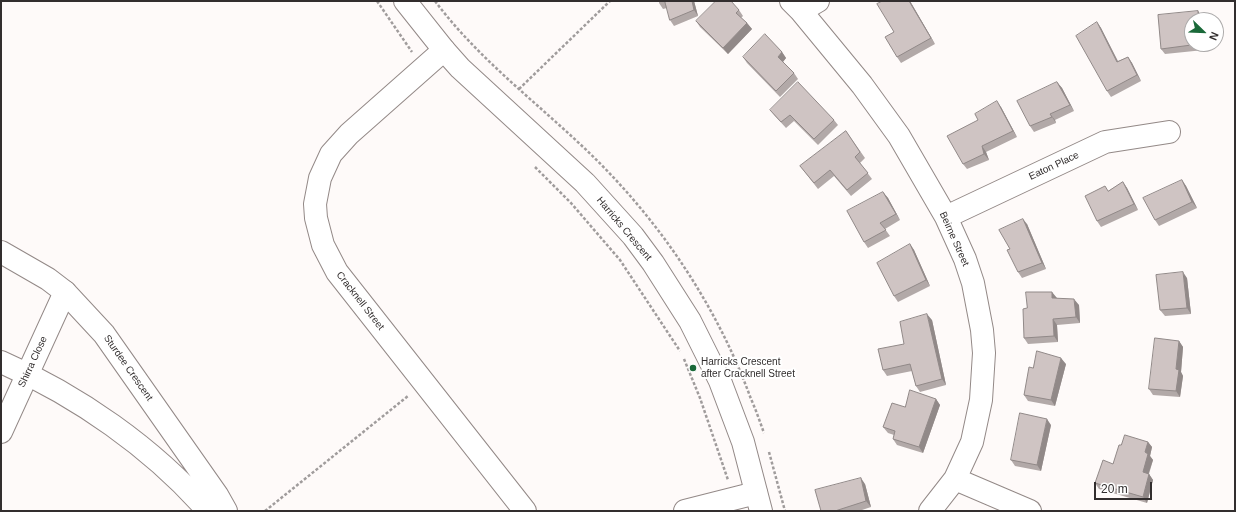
<!DOCTYPE html>
<style>
body{margin:0}
#map{position:relative;width:1236px;height:512px;overflow:hidden;background:#fefaf9;font-family:Arial,sans-serif}
canvas{display:block}
.frame{position:absolute;inset:0;border:2px solid #322e2e;pointer-events:none}
.north{position:absolute;left:1184px;top:12px;width:40px;height:40px;box-sizing:border-box;background:#fff;border:1px solid #adabab;border-radius:50%;rotate:113deg;font-size:11px;font-weight:700;line-height:16px;text-align:center;color:#322e2e}
.north::after{content:'';display:block;margin:auto;width:14px;height:18px;background:#1a6939;clip-path:polygon(50% 0,100% 100%,50% 72%,0 100%)}
.scale{position:absolute;left:1094px;top:482px;width:58px;height:18px;box-sizing:border-box;border:2px solid #322e2e;border-top:0;padding-left:5px;font-size:12px;line-height:14px;white-space:nowrap;color:#322e2e;-webkit-text-stroke:3px #fff;paint-order:stroke}
</style>
<div id="map">
<canvas width="1236" height="512"></canvas>
<div class="frame"></div>
<div class="north">N</div>
<div class="scale">20 m</div>
</div>
<script>
const g = document.querySelector('canvas').getContext('2d');
g.lineJoin = 'round';
function stroke(path, color, width, dash) {
  g.strokeStyle = color;
  g.lineWidth = width;
  g.lineCap = dash ? 'butt' : 'round';
  g.setLineDash(dash || []);
  g.stroke(path);
}
function paint(path, color) {
  g.fillStyle = color;
  g.fill(path, 'evenodd');
}
function drawText(font, color, halo, rows, align = 'center') {
  g.font = font + ' Arial,sans-serif';
  g.lineWidth = 4;
  g.setLineDash([]);
  g.textBaseline = 'middle';
  g.strokeStyle = halo;
  g.fillStyle = color;
  for (const [text, x, y, turn = 0] of rows) {
    g.save();
    g.translate(x, y);
    g.rotate((+turn || 0) * Math.PI / 180);
    g.textAlign = isNaN(turn) ? turn : align;
    if (halo) g.strokeText(text, 0, 0);
    g.fillText(text, 0, 0);
    g.restore();
  }
}
const path = new Path2D(`
 M377,1L412,52
 M435,1C476,56 531,98 581,145C656,215 716,303 751,399C756,410 760,422 764,433
 M519,89L610,1
 M535,167L571,203L620,260L680,351
 M684,359L700,398L728,480
 M769,452L785,511
 M265,511L408,396`);
const minor = new Path2D(`
 M791,1L801,11L862,85L899,136L946,217L965,259L973,283L982,330L984,353L981,400L972,442L955,479L930,511
 M801,11L818,1
 M444,50L349,134L331,154L320,178L315,204L316,218L323,245L337,272L525,511
 M946,217L1105,142L1169,132
 M1,432L65,292
 M955,479L1030,511
 M685,511L756,493`);
const tertiary = new Path2D(`
 M405,1L444,50L460,68L585,183L633,236L653,263L690,321L720,381L743,442L761,511
 M1,252L48,279L65,292L104,334L217,495L226,511
 M1,362C77,395 153,448 208,511`);
const wall = new Path2D(`
 M659,1H694L698,16L674,26L670,20L667,8L663,9L659,3Z
 M883,1H910L935,44L901,63L897,57L894,32Z
 M739,10L743,16L741,18L747,23L752,29L728,54L700,27L696,21Z
 M1198,11L1202,17V20H1192V44H1203L1204,50L1165,54L1161,49Z
 M1097,22L1101,28L1118,61L1128,57L1132,63L1141,81L1111,97L1107,91Z
 M782,52L786,58L783,62L794,73L798,79L780,97L747,63L743,57Z
 M1057,82L1062,88L1074,111L1055,120L1056,123L1034,132L1030,126Z
 M1001,107L1017,137L986,152L989,160L967,169L963,164L978,120Z
 M770,110L834,120L838,125L818,145L794,121L786,128L775,116Z
 M846,131L865,158L860,163L872,179L851,196L834,176L818,189L800,166Z
 M1182,180L1186,186L1197,208L1159,226L1155,220Z
 M1123,182L1127,188L1138,210L1101,227L1097,221L1108,191Z
 M883,192L888,198L900,220L885,229L890,236L868,248L864,242Z
 M1027,224L1046,269L1022,278L1018,272L1010,249Z
 M910,244L914,250L930,286L898,302L894,296Z
 M1187,278L1191,314L1165,316L1160,310Z
 M1057,298L1079,305L1080,323L1057,325L1058,342L1028,344L1024,338L1027,308Z
 M932,320L946,385L920,392L916,386L912,371L887,376L883,370L904,344Z
 M1179,341L1183,347L1181,372L1183,376L1180,397L1153,395L1149,389Z
 M1066,364L1055,406L1028,401L1024,395L1033,368Z
 M936,399L940,405L923,453L897,445L893,439L894,435L888,433L883,427L905,407Z
 M1051,425L1041,471L1015,466L1011,460Z
 M1148,442L1152,447L1150,456L1153,460L1149,474L1153,480L1147,503L1099,489L1095,483L1113,464L1121,445Z
 M865,484L871,507L859,511H821Z`);
const shadedWall = new Path2D(`
 M692,1H694L698,16L694,10Z
 M909,1H910L935,44L931,38Z
 M1198,11L1202,17V20H1198Z
 M1097,22L1101,28L1121,68L1117,62Z
 M747,23L752,29L728,54L723,48Z
 M1199,44H1203L1204,50Z
 M782,52L786,58L782,63L778,57Z
 M1128,57L1132,63L1141,81L1137,75Z
 M1057,82L1062,88L1074,111L1070,105Z
 M997,101L1001,107L1017,137L1013,131Z
 M1050,114L1055,120L1056,123Z
 M982,146L986,152L989,160L984,154Z
 M1182,180L1186,186L1197,208L1192,202Z
 M1123,182L1127,188L1138,210L1134,204Z
 M883,192L888,198L900,220L896,214Z
 M1023,219L1027,224L1046,269L1042,263Z
 M910,244L914,250L930,286L926,280Z
 M1183,272L1187,278L1191,314L1187,308Z
 M1052,292L1057,298H1052Z
 M1074,299L1079,305L1080,323L1076,317Z
 M927,314L932,320L946,385L942,379Z
 M1053,319L1057,325L1058,342L1054,336Z
 M1179,341L1183,347L1181,372L1183,376L1180,397L1176,391V369Z
 M1061,358L1066,364L1055,406L1051,400Z
 M936,399L940,405L923,453L919,447Z
 M1047,419L1051,425L1041,471L1037,465Z
 M1148,442L1152,447L1150,456L1153,460L1147,478L1143,472L1145,452Z
 M1149,474L1153,480L1147,503L1143,497Z
 M861,478L865,484L871,507L866,501Z`);
const building = new Path2D(`
 M665,1H692L694,10L670,20Z
 M716,1H731L739,10L736,13L747,23L723,48L696,21Z
 M883,1H909L931,38L897,57L885,37L894,32L877,4Z
 M1198,11V20H1192V44H1199L1161,49L1158,15Z
 M1097,22L1117,62L1128,57L1137,75L1107,91L1076,36Z
 M765,34L782,52L778,57L794,73L776,91L743,57Z
 M798,82L834,120L814,139L790,115L781,122L770,110Z
 M1057,82L1070,105L1050,114L1052,117L1030,126L1017,101Z
 M997,101L1013,131L982,146L984,154L963,164L947,136L978,120L975,114Z
 M846,131L860,152L855,157L868,173L847,190L830,170L814,183L800,166Z
 M1182,180L1192,202L1155,220L1143,198Z
 M1123,182L1134,204L1097,221L1085,196L1105,186L1108,191Z
 M883,192L896,214L880,223L886,230L864,242L847,211Z
 M1023,219L1042,263L1018,272L1007,250L1010,249L999,230Z
 M910,244L926,280L894,296L877,263Z
 M1183,272L1187,308L1160,310L1156,275Z
 M1026,292H1052V298L1074,299L1076,317L1053,319L1054,336L1024,338L1023,309L1027,308Z
 M927,314L942,379L916,386L910,364L883,370L878,349L904,344L900,322Z
 M1155,338L1179,341L1176,369L1179,370L1176,391L1149,389Z
 M1037,351L1061,358L1051,400L1024,395L1029,367L1033,368Z
 M910,390L936,399L919,447L893,439L895,431L883,427L892,403L905,407Z
 M1020,413L1047,419L1037,465L1011,460Z
 M1125,435L1148,442L1145,452L1148,454L1143,472L1149,474L1143,497L1095,483L1103,460L1113,464L1119,445H1121Z
 M861,478L866,501L835,511H821L815,490Z`);
const markers = [
 [693,368,4,"#1a6939"]
];
const streetNames = [
 ["Eaton Place",1054,166,-25],
 ["Harricks Crescent",624,229,50],
 ["Beirne Street",954,239,66],
 ["Cracknell Street",360,301,52],
 ["Shirra Close",33,362,-65],
 ["Sturdee Crescent",128,368,55]
];
const poiNames = [
 ["Harricks Crescent",701,362],
 ["after Cracknell Street",701,374]
];
stroke(minor, '#938987', 24);
stroke(tertiary, '#938987', 24);
stroke(path, '#a09c9c', 2.5, [3, 2]);
stroke(minor, '#fff', 22);
stroke(tertiary, '#fff', 22);
paint(wall, '#b2a9a8');
paint(shadedWall, '#918988');
paint(building, '#cfc4c3');
stroke(building, '#918988', 1);
for (const [x, y, r, color] of markers) {
  const dot = new Path2D();
  dot.arc(x, y, r, 0, 2 * Math.PI);
  g.fillStyle = color;
  g.fill(dot);
  stroke(dot, '#fff', 1.5);
}
drawText('10px', '#322e2e', '#fff', streetNames);
drawText('10px', '#322e2e', '#fff', poiNames, 'left');
</script>
